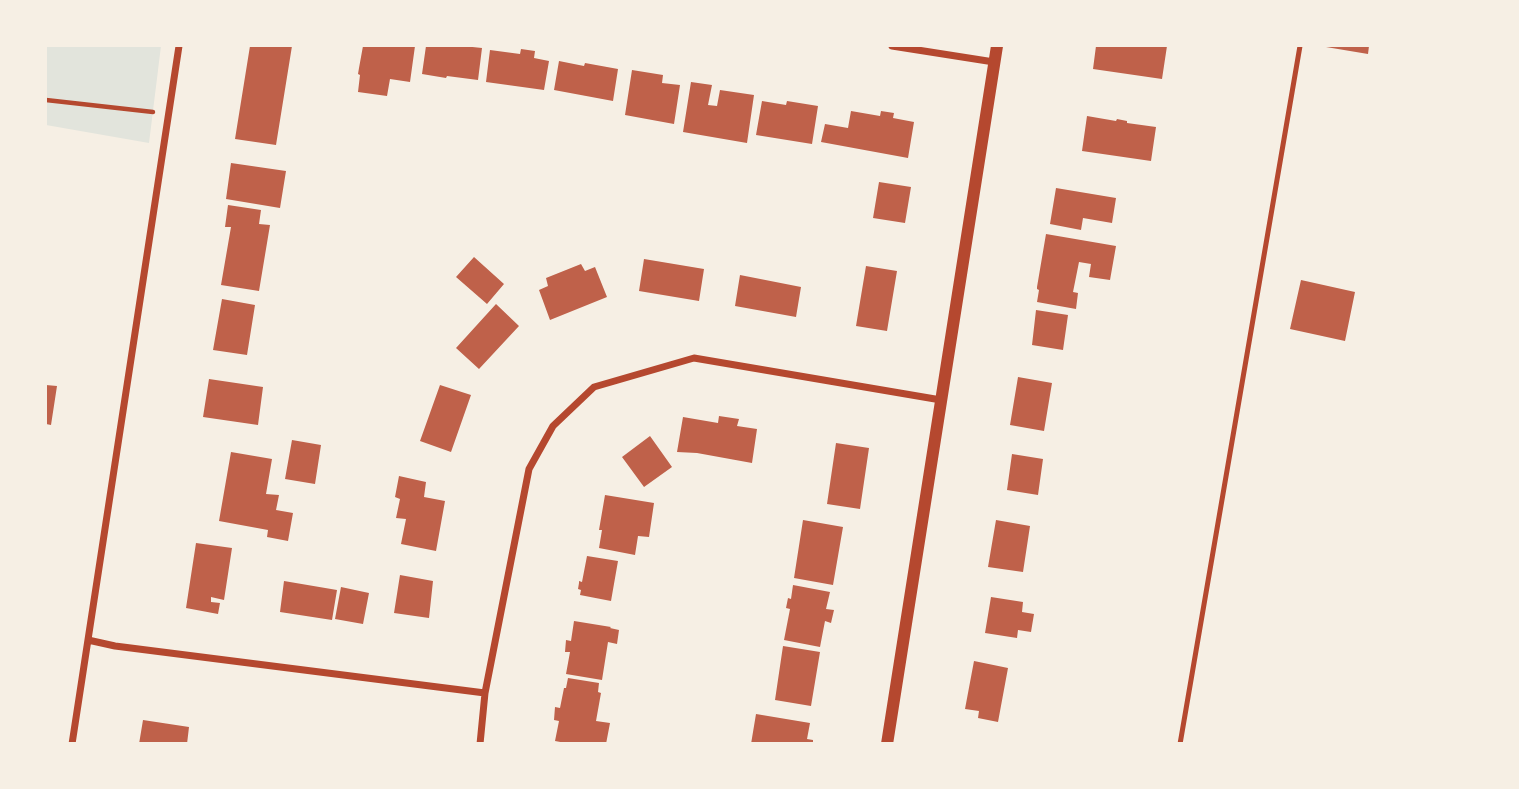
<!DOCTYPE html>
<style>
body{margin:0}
#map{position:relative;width:1519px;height:789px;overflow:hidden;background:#f6efe4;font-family:"PT Serif",serif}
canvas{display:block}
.frame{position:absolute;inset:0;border:47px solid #f6efe4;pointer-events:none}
</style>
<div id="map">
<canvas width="1519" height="789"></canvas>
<div class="frame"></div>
</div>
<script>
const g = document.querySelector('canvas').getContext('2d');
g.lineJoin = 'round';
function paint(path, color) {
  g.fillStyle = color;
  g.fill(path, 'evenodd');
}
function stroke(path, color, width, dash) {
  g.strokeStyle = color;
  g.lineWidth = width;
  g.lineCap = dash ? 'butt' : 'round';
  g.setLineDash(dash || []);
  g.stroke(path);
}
const green = new Path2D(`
 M46,46H161L149,143L46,125Z`);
const building = new Path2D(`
 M250,46H292L276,145L235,139Z
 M363,46H415L410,82L390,79L387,96L358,92L360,75L358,74L359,68Z
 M426,46H463L482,48L478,80L447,76L446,78L422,74Z
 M1096,46H1167L1162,79L1093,69Z
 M1326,46H1369L1368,54L1326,47Z
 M521,49L535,51L534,58L549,61L544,90L486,82L490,50L520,54Z
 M559,61L584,66L585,63L618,69L613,101L554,90Z
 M632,70L663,75L662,83L680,85L674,124L625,115Z
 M691,82L712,85L708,105L717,106L720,90L754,95L747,143L683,132Z
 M762,101L786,105L787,101L818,106L812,144L756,135Z
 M851,111L880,116L881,111L894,113L893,118L914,122L908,158L821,142L825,124L848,128Z
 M1087,116L1116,121L1117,119L1127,121V123L1156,127L1151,161L1082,151Z
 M231,163L286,171L280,208L226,199Z
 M879,182L911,187L905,223L873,218Z
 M1056,188L1116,198L1112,223L1083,218L1081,230L1050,224Z
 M228,205L261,210L259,224L270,225L259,291L221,285L231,227H225Z
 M1046,234L1116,246L1110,280L1089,277L1091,264L1079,262L1073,292L1078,293L1076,309L1037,302L1039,290L1037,289V287Z
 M474,257L504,284L487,304L456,277Z
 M644,259L704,269L699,301L639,291Z
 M581,264L585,271L595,267L607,297L550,320L539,290L548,286L546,278Z
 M866,266L897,271L887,331L856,326Z
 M740,275L801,287L796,317L735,306Z
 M1301,280L1355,292L1345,341L1290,329Z
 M222,299L255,305L247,355L213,350Z
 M496,304L519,326L479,369L456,348Z
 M1036,310L1068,315L1063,350L1032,345Z
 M1018,377L1052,383L1044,431L1010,425Z
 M209,379L263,387L258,425L203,417Z
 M46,385L57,386L51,425L46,424Z
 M440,385L471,395L451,452L420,441Z
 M719,416L739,419L737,426L757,429L752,463L697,453L677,452L683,417L718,423Z
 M650,436L672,467L644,487L622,457Z
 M292,440L321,445L315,484L285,479Z
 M836,443L869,448L860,509L827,504Z
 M231,452L272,459L266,494L279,495L276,510L293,513L288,541L267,537L268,530L219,521Z
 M1012,454L1043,459L1038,495L1007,490Z
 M399,476L426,482L424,497L445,501L436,551L401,544L406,519L396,518L400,499L395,497Z
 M605,495L654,503L649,537L638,536L635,555L599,548L602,530H599Z
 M803,520L843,527L833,585L794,578Z
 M996,520L1030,526L1023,572L988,567Z
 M196,543L232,548L224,600L211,597V602L220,603L218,614L186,608Z
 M587,556L618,561L611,601L580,595L581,590L578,589L579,583V581L582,582Z
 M400,575L433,581L429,618L394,613Z
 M284,581L337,590L332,620L280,612Z
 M793,585L830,592L826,609L834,610L831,623L825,621L820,647L784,640L790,609L786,608L788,598L791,599Z
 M341,587L369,593L363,624L335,619Z
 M991,597L1023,602L1022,612L1034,614L1031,632L1018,630L1017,638L985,633Z
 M574,621L611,627L610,628L619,630L617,644L608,642L602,680L566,674L570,652H565L566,640L571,641Z
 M783,646L820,652L811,706L775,700Z
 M974,661L1008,668L998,722L978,718L979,711L965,709Z
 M568,678L599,683L598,692L601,693L596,721L610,723L606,744H571L555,741L559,721L554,720L555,707L560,708L564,688H566Z
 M756,714L810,723L807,739L813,740V744H751Z
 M143,720L189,727L187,744H139Z`);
const path = new Path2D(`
 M46,100L153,112`);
const service = new Path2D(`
 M1180,744L1300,46`);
const minor = new Path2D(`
 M892,46L994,62
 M88,640L115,646L485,693
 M72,744L179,46
 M480,744L485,693L529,469L553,426L594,387L694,358L941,400`);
const tertiary = new Path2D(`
 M887,744L997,46`);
paint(green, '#e2e4dc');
paint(building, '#bf614a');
stroke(path, '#b5482f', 4.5);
stroke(service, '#b5482f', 5);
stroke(minor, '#b5482f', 7);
stroke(tertiary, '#b5482f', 12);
</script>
